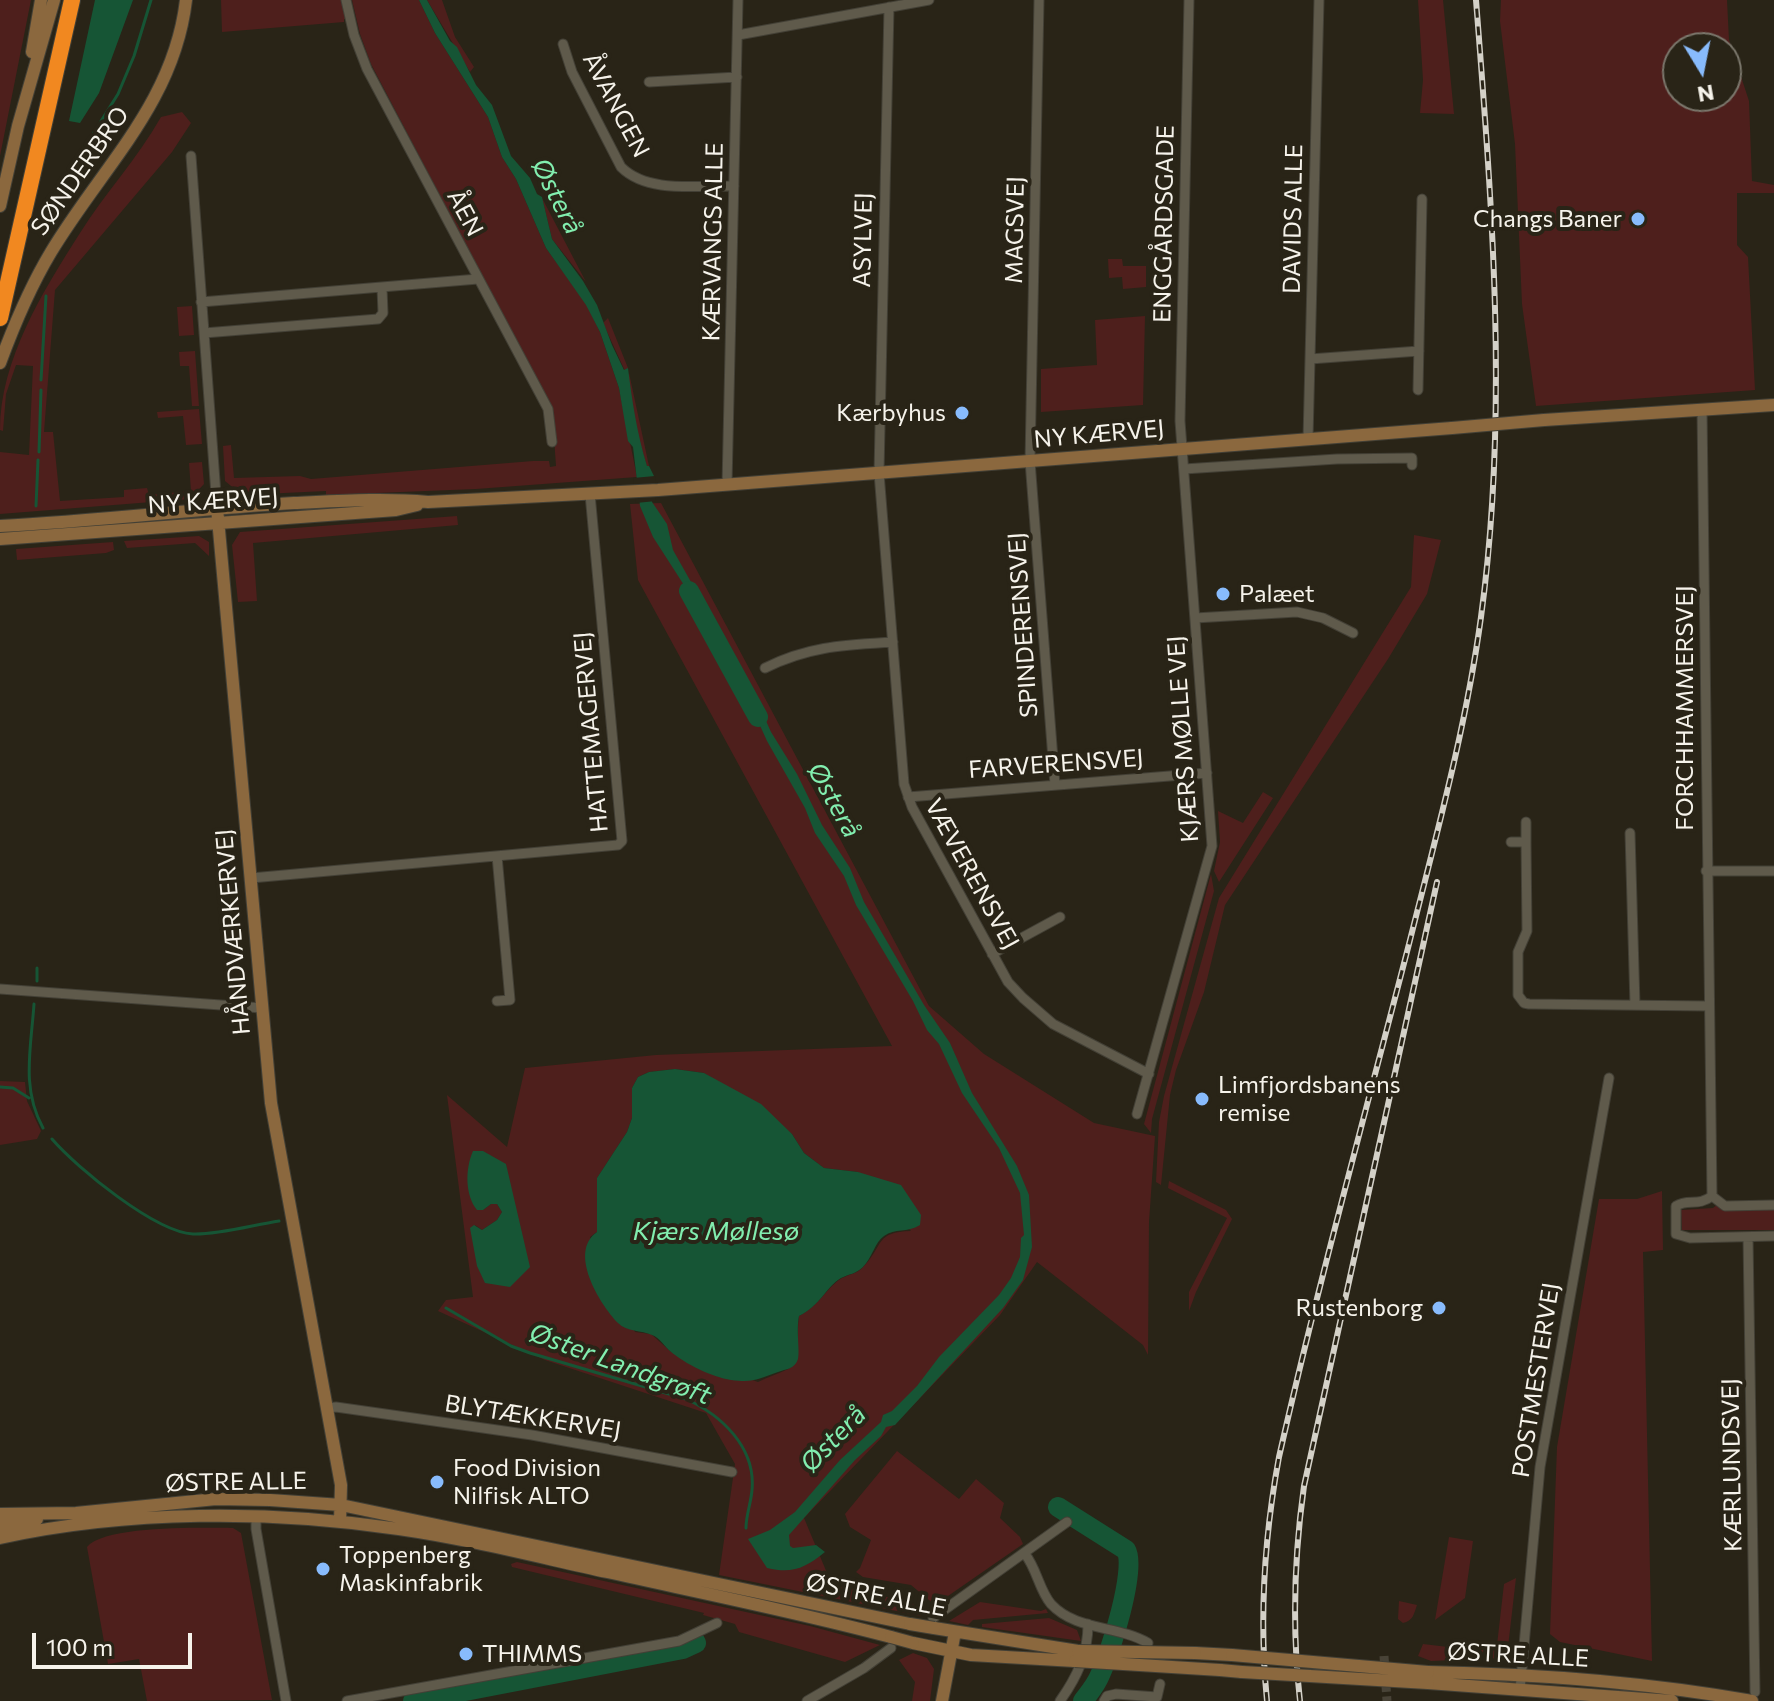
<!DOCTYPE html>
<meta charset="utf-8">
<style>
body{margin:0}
#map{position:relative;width:1774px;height:1701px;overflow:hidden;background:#292417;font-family:Commissioner,sans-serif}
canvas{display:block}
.north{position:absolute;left:1662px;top:32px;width:80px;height:80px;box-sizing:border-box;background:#292417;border:2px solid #7b776c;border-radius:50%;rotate:170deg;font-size:22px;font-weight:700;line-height:32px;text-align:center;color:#f6f3eb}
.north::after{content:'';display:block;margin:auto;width:28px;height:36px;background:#88bbfc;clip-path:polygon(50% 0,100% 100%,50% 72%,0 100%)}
.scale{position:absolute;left:32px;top:1633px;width:160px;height:36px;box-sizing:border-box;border:4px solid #f6f3eb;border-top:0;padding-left:10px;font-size:24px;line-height:28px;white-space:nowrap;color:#f6f3eb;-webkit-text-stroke:6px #292417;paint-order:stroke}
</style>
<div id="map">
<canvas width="1774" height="1701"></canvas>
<div class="north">N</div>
<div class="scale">100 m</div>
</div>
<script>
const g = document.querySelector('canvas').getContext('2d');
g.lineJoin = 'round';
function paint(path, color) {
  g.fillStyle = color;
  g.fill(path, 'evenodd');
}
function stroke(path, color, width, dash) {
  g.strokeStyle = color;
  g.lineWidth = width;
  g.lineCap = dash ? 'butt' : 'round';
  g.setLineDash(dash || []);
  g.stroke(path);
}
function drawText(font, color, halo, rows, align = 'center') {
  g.font = font + ' Commissioner,sans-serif';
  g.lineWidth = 8;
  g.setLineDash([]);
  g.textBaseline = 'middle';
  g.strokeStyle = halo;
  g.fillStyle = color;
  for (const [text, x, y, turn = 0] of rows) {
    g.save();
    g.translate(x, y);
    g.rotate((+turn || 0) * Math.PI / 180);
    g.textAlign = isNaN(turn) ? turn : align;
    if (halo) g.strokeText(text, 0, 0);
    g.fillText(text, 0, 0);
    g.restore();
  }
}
const green = new Path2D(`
 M0,0H31L0,156Z
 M221,0H342L346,19H344V22L222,32Z
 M352,0H419L435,33L488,117L502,157L516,179L546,248L587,305L600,332L619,388L637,477L476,489L326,495V491L242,495L225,481L223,446L231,445L234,478L300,476L311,479L533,461H549L550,467L556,466L552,409L371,64L360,34Z
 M427,0H442L455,37L474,67L470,72Z
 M1418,0H1443L1454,114L1420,113L1423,80Z
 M1501,0H1727L1729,40L1749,101L1752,181L1774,185V193H1737V245L1748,257L1755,390L1536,406L1522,304L1515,144L1500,21ZM1678,48H1726V96H1678Z
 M182,112L191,123L172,152L55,290L44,432H53L60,501L124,497V490L147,488L149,495L191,491L189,463L202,462L204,484L190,499L0,514V452L29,455L33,366L16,365L6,394L3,431L0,430C0,360 43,291 80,233C105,193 138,158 161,117Z
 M542,198L586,282L552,239Z
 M1108,259H1122L1123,266H1146V287L1123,289L1122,277L1109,278Z
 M192,306L194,335L179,336L177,307Z
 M1145,316L1143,405L1041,412V369L1097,365L1095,320Z
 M608,318L628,368L625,371L603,323Z
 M195,351L199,406H192L189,366H180L179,352Z
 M629,373L649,466L647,467L635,427L627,377Z
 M199,409L202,444L186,445L183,416L158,418L157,412Z
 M661,503L929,1006L984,1054L1094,1123L1155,1136L1149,1222L1148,1355L1143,1345L1037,1262L1000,1315L804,1518L832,1585L910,1602L917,1607L921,1616L719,1575L735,1464L706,1413L545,1360L438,1311L446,1300L473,1297L447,1095L507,1147L525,1068L656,1055L892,1046L638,580L630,504ZM675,1069L704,1073L792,1134L804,1153L824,1168L858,1172L911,1231C875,1232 884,1245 864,1266C857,1274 850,1274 842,1278C827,1287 819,1306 799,1316C796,1332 802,1363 788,1369C778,1374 768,1377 758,1382L670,1351L651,1334L635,1332L590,1237L597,1232V1178L627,1132L632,1118V1088L638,1077L649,1072ZM506,1164L510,1287L475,1225L482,1230L497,1220L502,1212L497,1204H491L483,1210Z
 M457,516L458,525L253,543L257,601L238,602L232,545L240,532Z
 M1414,535L1441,540L1427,594L1388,659L1225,905L1204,992L1176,1070L1170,1095L1161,1185L1156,1182L1159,1122L1164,1096L1219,898L1411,587Z
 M199,536L209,542V556L195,543L127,548L124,541Z
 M113,542L114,550L106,553L17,560L16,549Z
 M1263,792L1273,798L1219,882L1214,871L1220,842L1218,811L1243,823Z
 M1211,874L1214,891L1152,1119L1151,1133L1144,1124Z
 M0,1081L25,1082L27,1101L41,1131L37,1139L0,1145Z
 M1169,1181L1226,1210L1232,1219L1196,1292L1189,1311V1292L1227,1218L1168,1188Z
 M1662,1191L1663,1250L1643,1252L1652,1661L1560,1642L1550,1634L1557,1447L1599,1199H1637Z
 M1718,1204L1774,1209V1230H1682L1681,1210L1713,1208Z
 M897,1451L959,1499L976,1479L1004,1503L1000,1518L1020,1537L1023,1544L935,1605L911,1585L863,1577L856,1572L860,1568L871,1540L850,1527L845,1514Z
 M233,1528L241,1533L272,1700L147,1701L139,1659L108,1664L87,1547C106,1525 203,1528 233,1528Z
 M1449,1537L1473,1541L1465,1598L1435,1620Z
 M517,1562L810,1626L880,1645L845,1662L739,1632L735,1624L703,1615L704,1613L512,1567L511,1564Z
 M1516,1578L1508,1647L1503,1658L1431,1661L1418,1656L1423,1644L1448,1647L1497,1645L1504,1584Z
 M1399,1601L1417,1605C1414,1614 1413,1621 1403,1623L1398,1619Z
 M980,1602L1041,1611L1046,1609L1048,1613L973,1620L968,1625L949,1621Z
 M1049,1618L1077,1630L1081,1641L982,1627V1624Z
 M913,1653L927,1658L934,1669L930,1701H912L915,1682L899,1660Z`);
const water = new Path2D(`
 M95,0H133L99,93L80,123L69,121Z
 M419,0H427L450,41L457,47L476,85L492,105L511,156L530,178L537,194L542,197L552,239L583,281L597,305L612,345L624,370L628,368C632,401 637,433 647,466H649L654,476L651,483L652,502L667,524L673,550L691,582L705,601L722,639L745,674L771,732L797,774L822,825L850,868L864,902L924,1005L950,1043L972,1093L1017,1166L1029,1195L1032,1247L1023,1280L1003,1308L895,1425L886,1427L881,1436L855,1460L789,1535L790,1546L793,1548L816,1545L825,1552C805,1568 793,1574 767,1568L748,1539L770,1530L795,1512L840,1460L881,1422L883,1415L892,1411L917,1386L939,1357L999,1295L1011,1278L1020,1257L1021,1238L1024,1235L1020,1193L999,1148L962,1093L939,1044L927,1030L913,1001L856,905L844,876L815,833L805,808L767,741L743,688L717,647L702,613L653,537L640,506L633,447L628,441L619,388L600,332L586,305L546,248L516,179L502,157L488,117L435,33Z
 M675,1069L704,1073L761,1104L792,1134L804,1153L824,1168L858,1172L901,1185L921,1215L920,1225C907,1233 895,1228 884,1236C875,1242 872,1258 863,1267C856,1274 849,1274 841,1278C826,1287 820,1306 799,1316C796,1330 800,1351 798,1359C795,1369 786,1369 778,1372C757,1379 755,1383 731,1380C712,1377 685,1364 670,1351C664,1346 660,1338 652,1335C641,1330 627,1332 618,1323C599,1303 568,1252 597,1232V1178L627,1132L632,1118V1088L638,1077L649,1072Z
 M473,1151H483L506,1164L530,1267L510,1287L485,1283L477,1266L470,1228L474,1225L482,1230L497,1220L502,1212L497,1204H491L483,1210H477C465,1195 465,1169 473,1151Z`);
const pier = new Path2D(`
 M655,476L656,501L636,503L633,478Z`);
const stream = new Path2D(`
 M48,235L51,201L118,94L134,56L151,0
 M41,380L46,296
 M39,452L41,390
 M36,506L38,460
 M37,981V968
 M34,1004C31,1049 21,1088 43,1128
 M0,1087L13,1088L29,1098
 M52,1139C77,1168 155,1232 193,1234C218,1235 253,1225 279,1221
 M446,1308L511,1346L530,1353L686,1399C721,1415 756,1447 752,1490C751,1503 746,1515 746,1528`);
const river = new Path2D(`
 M689,591L758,717
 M1058,1507L1126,1550C1137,1568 1110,1654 1100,1675C1096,1685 1089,1693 1083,1701
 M413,1701L683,1649L696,1643`);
const streetTunnel = new Path2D(`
 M1384,1656L1387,1701`);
const street = new Path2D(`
 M346,0L354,35L367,69L548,409L552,442
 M1039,0L1030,461L1055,785
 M889,7L879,473L904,784L912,807L1008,982L1023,998L1053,1024L1149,1074
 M738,35L929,0
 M563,44L572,72L621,167C648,194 698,185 734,186
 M649,82L737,77
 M191,156L217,508
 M201,302L478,279
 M204,333L378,319L383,313L382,288
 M1310,359L1419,351
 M1418,390L1422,199
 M1702,409L1712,1196
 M1308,439L1319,0
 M1184,469L1337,459L1412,458V465
 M727,485L738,0
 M1195,618L1297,612L1323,618L1353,633
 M765,668C809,646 845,645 893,642
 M908,797L1207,773
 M1630,833L1635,1005
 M1511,842H1526V822
 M1526,842L1527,931L1518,952V995L1524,1003L1529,1004L1708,1006
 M1706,871H1774
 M251,878L618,845L622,841L590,494
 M992,954L1060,917
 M0,989L262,1008
 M497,1001L510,1000L497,856
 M1137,1114L1212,846L1180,421L1189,0
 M1712,1196C1698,1207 1688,1198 1676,1206V1234L1690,1238L1774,1236
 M1712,1196L1725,1206L1774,1205
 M1748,1237L1755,1692
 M327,1408L336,1407L532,1435L732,1472
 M256,1518V1529L286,1701
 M1025,1554C1037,1569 1039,1590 1051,1604C1076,1631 1117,1625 1148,1643
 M933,1618L1067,1522
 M1520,1690L1540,1467L1609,1078
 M347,1701L679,1641L717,1623
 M807,1701L864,1668L891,1648
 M1060,1701C1077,1677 1088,1654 1088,1624
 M1104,1701L1107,1696L1116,1694L1157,1697L1160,1684`);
const secondary = new Path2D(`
 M32,52L41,0
 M0,206L18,126L54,0
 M0,363C14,325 30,287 51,252C102,167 174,103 186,0
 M1544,420L1774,405
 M217,508L271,1103L341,1485L340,1522
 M0,526C98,521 195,509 294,503C339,501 383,498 428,502L658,490L1452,428
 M0,539L396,510L417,505
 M0,1514L76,1513L216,1499L270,1500L341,1505L910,1624
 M0,1526L37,1519
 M0,1538C127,1510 271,1510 399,1529C469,1539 538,1557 607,1572C702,1593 797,1612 891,1637
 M934,1628L1078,1651
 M913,1643L971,1655L1075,1661
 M1195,1653L1232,1655
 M1220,1670L1242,1672
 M1428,1672C1537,1674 1645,1682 1752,1701
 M1428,1683L1672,1701
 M942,1701L955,1632`);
const highway = new Path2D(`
 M0,318L72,0`);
const rail = new Path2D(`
 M1267,1701C1259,1619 1264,1538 1279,1457C1318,1285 1365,1115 1409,944C1436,836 1466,728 1481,617C1509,412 1492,205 1476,0
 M1300,1701C1292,1629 1294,1557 1304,1486L1437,882`);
const secondaryBridge = new Path2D(`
 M1452,428L1544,420
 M910,1624L934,1628
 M891,1637L913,1643
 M1078,1651L1195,1653
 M1232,1655L1428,1672
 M1075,1661L1220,1670
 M1242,1672L1428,1683`);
const markers = [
 [1638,219,8,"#88bbfc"],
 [962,413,8,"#88bbfc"],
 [1223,594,8,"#88bbfc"],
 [1202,1099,8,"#88bbfc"],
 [1439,1308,8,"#88bbfc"],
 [437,1482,8,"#88bbfc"],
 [323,1569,8,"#88bbfc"],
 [466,1654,8,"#88bbfc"]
];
const streetNames = [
 ["ÅVANGEN",616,105,62],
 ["SØNDERBRO",80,171,-55],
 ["ÅEN",465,213,62],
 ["DAVIDS ALLE",1293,219,-89],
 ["ENGGÅRDSGADE",1164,224,-89],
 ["MAGSVEJ",1015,230,-89],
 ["ASYLVEJ",863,240,-89],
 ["KÆRVANGS ALLE",713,242,-89],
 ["NY KÆRVEJ",1099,434,-5],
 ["NY KÆRVEJ",213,501,-4],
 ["SPINDERENSVEJ",1023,625,-94],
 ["FORCHHAMMERSVEJ",1685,708,-90],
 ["HATTEMAGERVEJ",591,732,-95],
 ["KJÆRS MØLLE VEJ",1183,739,-94],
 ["FARVERENSVEJ",1056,764,-4],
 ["VÆVERENSVEJ",972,874,61],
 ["HÅNDVÆRKERVEJ",233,932,-95],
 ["POSTMESTERVEJ",1536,1380,-81],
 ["BLYTÆKKERVEJ",533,1417,9],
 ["KÆRLUNDSVEJ",1732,1465,-91],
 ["ØSTRE ALLE",236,1482,-1],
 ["ØSTRE ALLE",876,1595,11],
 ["ØSTRE ALLE",1518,1655,3]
];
const poiNames = [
 ["Changs Baner",1622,219,"right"],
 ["Kærbyhus",946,413,"right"],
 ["Palæet",1239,594],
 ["Limfjordsbanens",1218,1085],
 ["remise",1218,1113],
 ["Rustenborg",1423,1308,"right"],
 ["Food Division",453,1468],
 ["Nilfisk ALTO",453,1496],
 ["Toppenberg",339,1555],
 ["Maskinfabrik",339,1583],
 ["THIMMS",482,1654]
];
const waterNames = [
 ["Østerå",557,196,63],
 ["Østerå",834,800,61],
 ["Kjærs Møllesø",716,1231],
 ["Øster Landgrøft",620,1364,20],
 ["Østerå",833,1439,-46]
];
paint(green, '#4e1f1c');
paint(water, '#165535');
paint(pier, '#292417');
stroke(stream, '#165535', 3);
stroke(river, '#165535', 20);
stroke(streetTunnel, '#484337', 9, [9, 4.5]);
stroke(street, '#434036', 11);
stroke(secondary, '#434036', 14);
stroke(highway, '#434036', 18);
stroke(street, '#5f5a4b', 9);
stroke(secondary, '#8b683e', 12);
stroke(highway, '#f18820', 16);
stroke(rail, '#d4d1c8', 6);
stroke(rail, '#292417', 3, [9]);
stroke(secondaryBridge, '#434036', 14, []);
stroke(secondaryBridge, '#8b683e', 12);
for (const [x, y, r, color] of markers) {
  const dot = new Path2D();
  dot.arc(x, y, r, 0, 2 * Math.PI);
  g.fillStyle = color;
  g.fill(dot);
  stroke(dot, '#292417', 3);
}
drawText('24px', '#f6f3eb', '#292417', streetNames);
drawText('24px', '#f6f3eb', '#292417', poiNames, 'left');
drawText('italic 26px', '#82eeaf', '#292417', waterNames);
</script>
